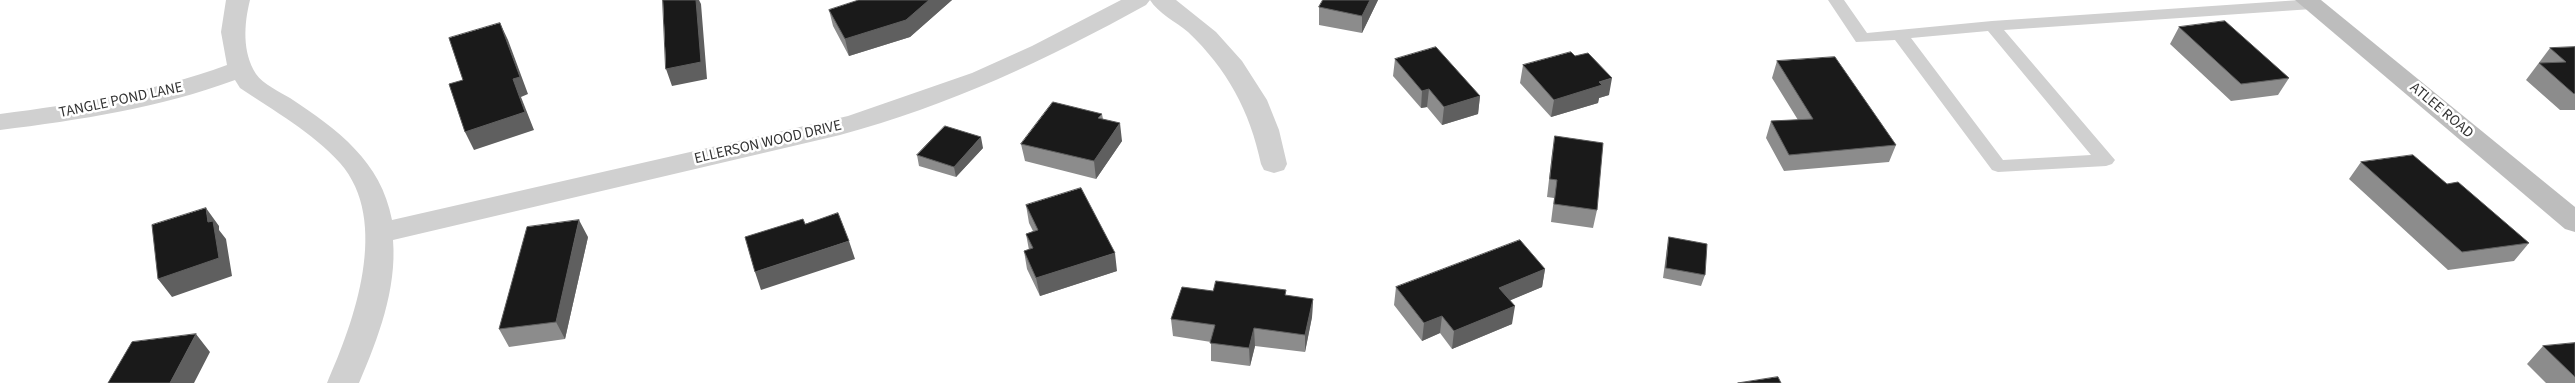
<!DOCTYPE html>
<style>
body{margin:0}
canvas{display:block;background:#fff}
</style>
<canvas width="2575" height="383"></canvas>
<script>
const g = document.querySelector('canvas').getContext('2d');
g.lineJoin = 'round';
function paint(path, color) {
  g.fillStyle = color;
  g.fill(path, 'evenodd');
}
function stroke(path, color, width, dash) {
  g.strokeStyle = color;
  g.lineWidth = width;
  g.lineCap = dash ? 'butt' : 'round';
  g.setLineDash(dash || []);
  g.stroke(path);
}
function drawText(font, color, halo, rows, align = 'center') {
  g.font = font + ' "Source Sans 3",sans-serif';
  g.lineWidth = 5;
  g.setLineDash([]);
  g.textBaseline = 'middle';
  g.strokeStyle = halo;
  g.fillStyle = color;
  for (const [text, x, y, turn = 0] of rows) {
    g.save();
    g.translate(x, y);
    g.rotate((+turn || 0) * Math.PI / 180);
    g.textAlign = isNaN(turn) ? turn : align;
    if (halo) g.strokeText(text, 0, 0);
    g.fillText(text, 0, 0);
    g.restore();
  }
}
const lane = new Path2D(`
 M1828,0H1844L1867,33L1992,21L2300,0H2315L2320,4L2312,9L2004,30L2115,160L2112,164L2106,166L1998,172L1992,170L1895,40L1856,42ZM1988,31L2091,155L2003,160L1911,38Z`);
const street = new Path2D(`
 M226,0H250C244,24 242,52 256,74C263,84 280,92 290,98C338,130 381,161 392,220L848,116L972,73L1032,46L1121,0H1176L1216,32L1242,61L1267,100L1279,130L1287,164L1284,170L1274,173L1264,170L1261,164C1250,111 1227,69 1188,32C1176,22 1158,13 1150,0L1146,5C1048,59 949,106 840,135L393,240C397,289 378,339 359,383H327C354,322 391,221 340,163C312,132 274,111 240,88L235,80C159,108 80,120 0,130V114C77,104 153,92 227,65L221,32Z`);
const secondary = new Path2D(`
 M2295,0H2321L2575,207V232L2565,229Z`);
const wall = new Path2D(`
 M859,0H952L910,37L849,56L833,26L829,10Z
 M1323,0H1378L1362,33L1319,25V7Z
 M2179,27L2289,78L2278,95L2231,101L2170,44Z
 M2575,47V110H2560L2526,80L2550,48Z
 M1395,59L1480,96L1478,114L1442,125L1427,107L1421,108L1393,76Z
 M1777,61L1896,145L1889,162L1784,171L1766,138L1771,121L1798,120L1772,78Z
 M1523,65L1609,95L1599,98L1598,103L1551,117L1520,83Z
 M1102,114L1103,119L1122,141L1096,179L1025,161L1021,144Z
 M1555,136L1597,210L1593,228L1551,222L1554,198L1547,197L1552,154Z
 M983,148L956,177L919,166L917,155Z
 M2361,162L2447,184L2529,243L2514,261L2448,270L2349,179Z
 M1026,205L1117,271L1040,296L1027,269L1024,251L1029,250L1026,234L1033,231L1029,223Z
 M588,237L565,339L509,347L499,329Z
 M1669,237L1705,275L1701,286L1663,278L1667,248Z
 M1545,269L1542,287L1510,300L1512,324L1452,349L1440,333L1422,341L1394,305L1396,287Z
 M1213,291L1286,296L1313,299L1312,317L1305,352L1255,346L1250,366L1211,361V342L1173,336L1171,319Z
 M2575,343V383H2546L2527,364L2543,346Z`);
const shadedWall = new Path2D(`
 M696,0H699L701,4L707,79L672,86L666,69Z
 M929,0H952L910,37L849,56L845,39Z
 M1370,0H1378L1362,33V16Z
 M500,23L508,40L528,94L521,97L534,130L474,150L465,132Z
 M1612,78L1609,95L1599,98L1598,103L1551,117L1554,100L1599,82Z
 M1429,89L1427,107L1421,108L1422,91Z
 M1480,96L1478,114L1442,125L1444,107Z
 M1120,123L1122,141L1096,179L1094,161Z
 M981,137L983,148L956,177L954,167Z
 M206,208L219,226V230L226,239L232,276L172,297L158,279L208,222Z
 M579,220L588,237L565,339L556,322Z
 M849,241L855,259L761,290L755,272Z
 M1115,253L1117,271L1040,296L1036,278Z
 M1545,269L1542,287L1497,306L1499,288Z
 M1313,299L1312,317L1305,352V335Z
 M1515,306L1512,324L1452,349L1454,331Z
 M1442,316L1440,333L1422,341L1424,323Z
 M1254,328L1255,346L1250,366L1249,348Z
 M196,334L210,352L194,383H170Z`);
const building = new Path2D(`
 M663,0H696L701,62L666,69Z
 M859,0H929L906,20L845,39L829,10Z
 M1323,0H1370L1362,16L1319,7Z
 M2225,21L2289,78L2241,84L2179,27Z
 M500,23L520,77L513,79L525,112L465,132L449,84L463,80L449,38Z
 M1436,47L1480,96L1444,107L1429,89L1422,91L1395,59Z
 M2575,47V93L2574,94L2539,63L2566,62L2550,48Z
 M1571,52L1575,56L1588,53L1612,78L1599,82L1602,85L1554,100L1523,65Z
 M1835,57L1896,145L1789,155L1771,121L1813,119L1777,61Z
 M1053,102L1102,114L1098,118L1120,123L1094,161L1021,144Z
 M945,126L981,137L954,167L917,155Z
 M1555,136L1603,143L1597,210L1554,204L1557,180L1550,179Z
 M2413,155L2447,184L2458,182L2529,243L2462,252L2361,162Z
 M1081,188L1115,253L1036,278L1024,251L1033,248L1026,234L1038,230L1026,205Z
 M206,208L208,222L213,221L219,258L158,279L152,225Z
 M838,213L849,241L755,272L745,237L803,219L805,224Z
 M579,220L556,322L499,329L527,227Z
 M1669,237L1707,244L1705,275L1666,268Z
 M1520,240L1545,269L1499,288L1515,306L1454,331L1442,316L1424,323L1396,287Z
 M1216,281L1286,290L1285,295L1313,299L1305,335L1254,328L1249,348L1210,343L1215,325L1171,319L1182,287L1213,291Z
 M196,334L170,383H108L132,342Z
 M2575,343V377L2543,346Z
 M1778,377L1781,383H1738Z`);
const streetNames = [
 ["TANGLE POND LANE",121,101,-12],
 ["ATLEE ROAD",2441,111,40],
 ["ELLERSON WOOD DRIVE",768,143,-13]
];
paint(lane, '#d0d0d0');
paint(street, '#d0d0d0');
paint(secondary, '#bdbdbd');
paint(wall, '#8c8c8c');
paint(shadedWall, '#5f5f5f');
paint(building, '#1a1a1a');
stroke(building, '#5f5f5f', 1);
drawText('15px', '#333', '#fff', streetNames);
</script>
